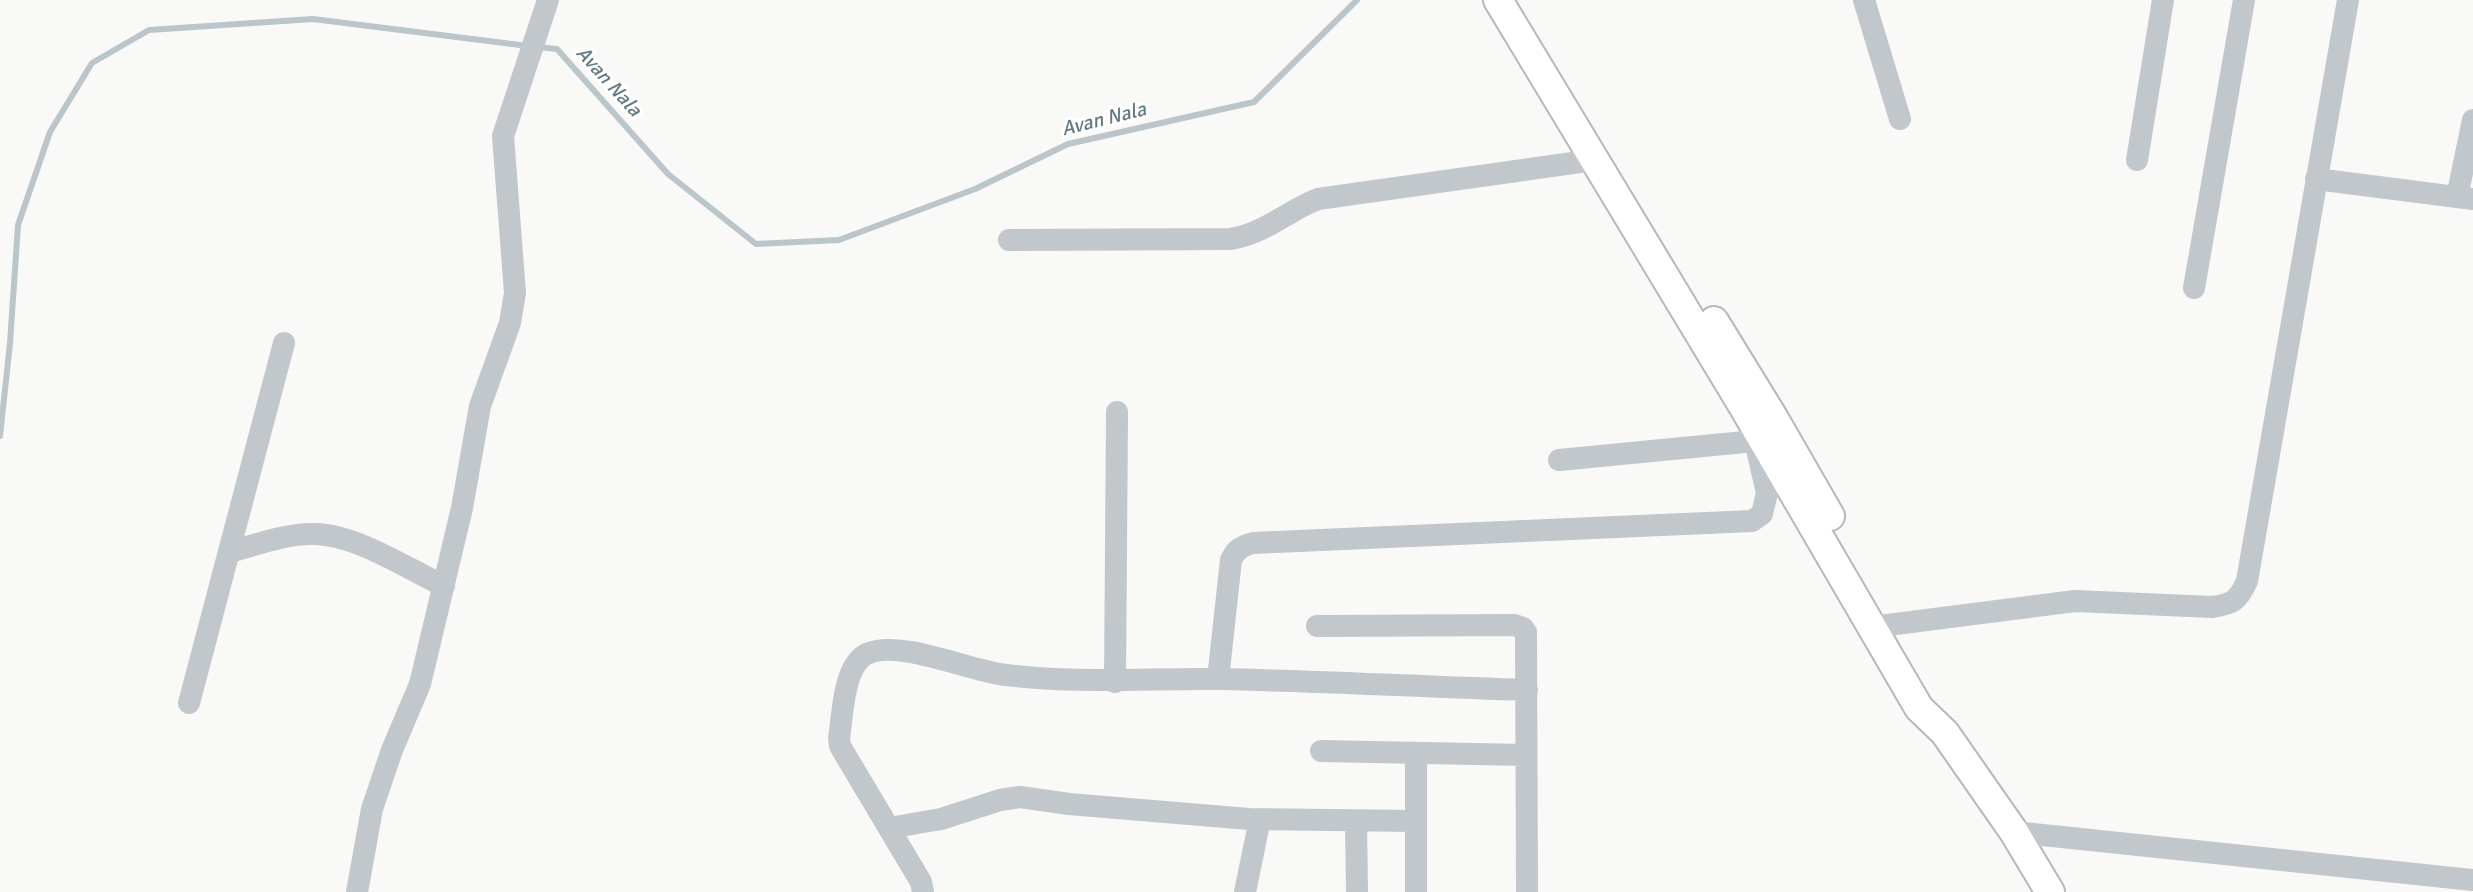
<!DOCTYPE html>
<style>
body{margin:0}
canvas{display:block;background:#f9f9f7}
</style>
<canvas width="2473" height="892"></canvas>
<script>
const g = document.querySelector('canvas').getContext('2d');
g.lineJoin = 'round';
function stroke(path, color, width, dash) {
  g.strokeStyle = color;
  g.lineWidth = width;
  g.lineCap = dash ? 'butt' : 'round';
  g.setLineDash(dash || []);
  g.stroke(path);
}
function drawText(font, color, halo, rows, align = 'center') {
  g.font = font + ' Signika,sans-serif';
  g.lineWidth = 6;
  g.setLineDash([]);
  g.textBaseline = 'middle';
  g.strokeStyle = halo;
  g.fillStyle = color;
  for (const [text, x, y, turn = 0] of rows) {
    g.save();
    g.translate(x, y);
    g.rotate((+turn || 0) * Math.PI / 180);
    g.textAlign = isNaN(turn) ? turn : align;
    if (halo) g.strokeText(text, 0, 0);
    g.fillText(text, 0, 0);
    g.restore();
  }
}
const stream = new Path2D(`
 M538,47L557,49L668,174L756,244L839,240L975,189L1068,144L1254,102L1357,0
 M0,436L10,343L18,225L50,132L92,63L149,30L313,19L528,46`);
const minor = new Path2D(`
 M1864,0L1900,119
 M2137,160L2163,0
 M2316,179L2473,199
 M2457,197L2473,120
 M1009,240L1230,239C1264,234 1287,211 1318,199L1594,160
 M2194,288L2244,0
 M1559,460L1755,441L1769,437
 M229,552C256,545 287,533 315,534C357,535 406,568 444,586
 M1317,626L1514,625L1523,628L1526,632L1527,892
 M1872,627L2075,601L2212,607C2233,604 2238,601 2247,581L2348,0
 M1218,679L1231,560C1236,549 1242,546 1253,543L1752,521L1762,514L1767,493L1755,441
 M1115,682L1117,412
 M189,703L284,343
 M1321,751L1526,755
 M1356,821L1357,892
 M889,828L941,819L1000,800L1020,797L1069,804L1249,819L1416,821
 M2014,832L2473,880
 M357,892L372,809L392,750L420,684L462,508L480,406L510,323L515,293L503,136L548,0
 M923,892L921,882L840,746L839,738C843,714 843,663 869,653C901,640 970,671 1006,675C1077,684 1148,678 1219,679C1322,681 1425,687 1527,690
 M1245,892L1260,819
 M1416,892V753`);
const major = new Path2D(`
 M1498,0L1743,406L1919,708L1945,733L2014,832L2050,892
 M1714,321L1773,417L1830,516`);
const waterNames = [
 ["Avan Nala",608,82,48],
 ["Avan Nala",1104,120,-14]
];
stroke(stream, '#bbc6cb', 6);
stroke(major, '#b4b9bd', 32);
stroke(minor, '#c2c7cb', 22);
stroke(major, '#fff', 28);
drawText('italic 20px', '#647a83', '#fff', waterNames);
</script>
